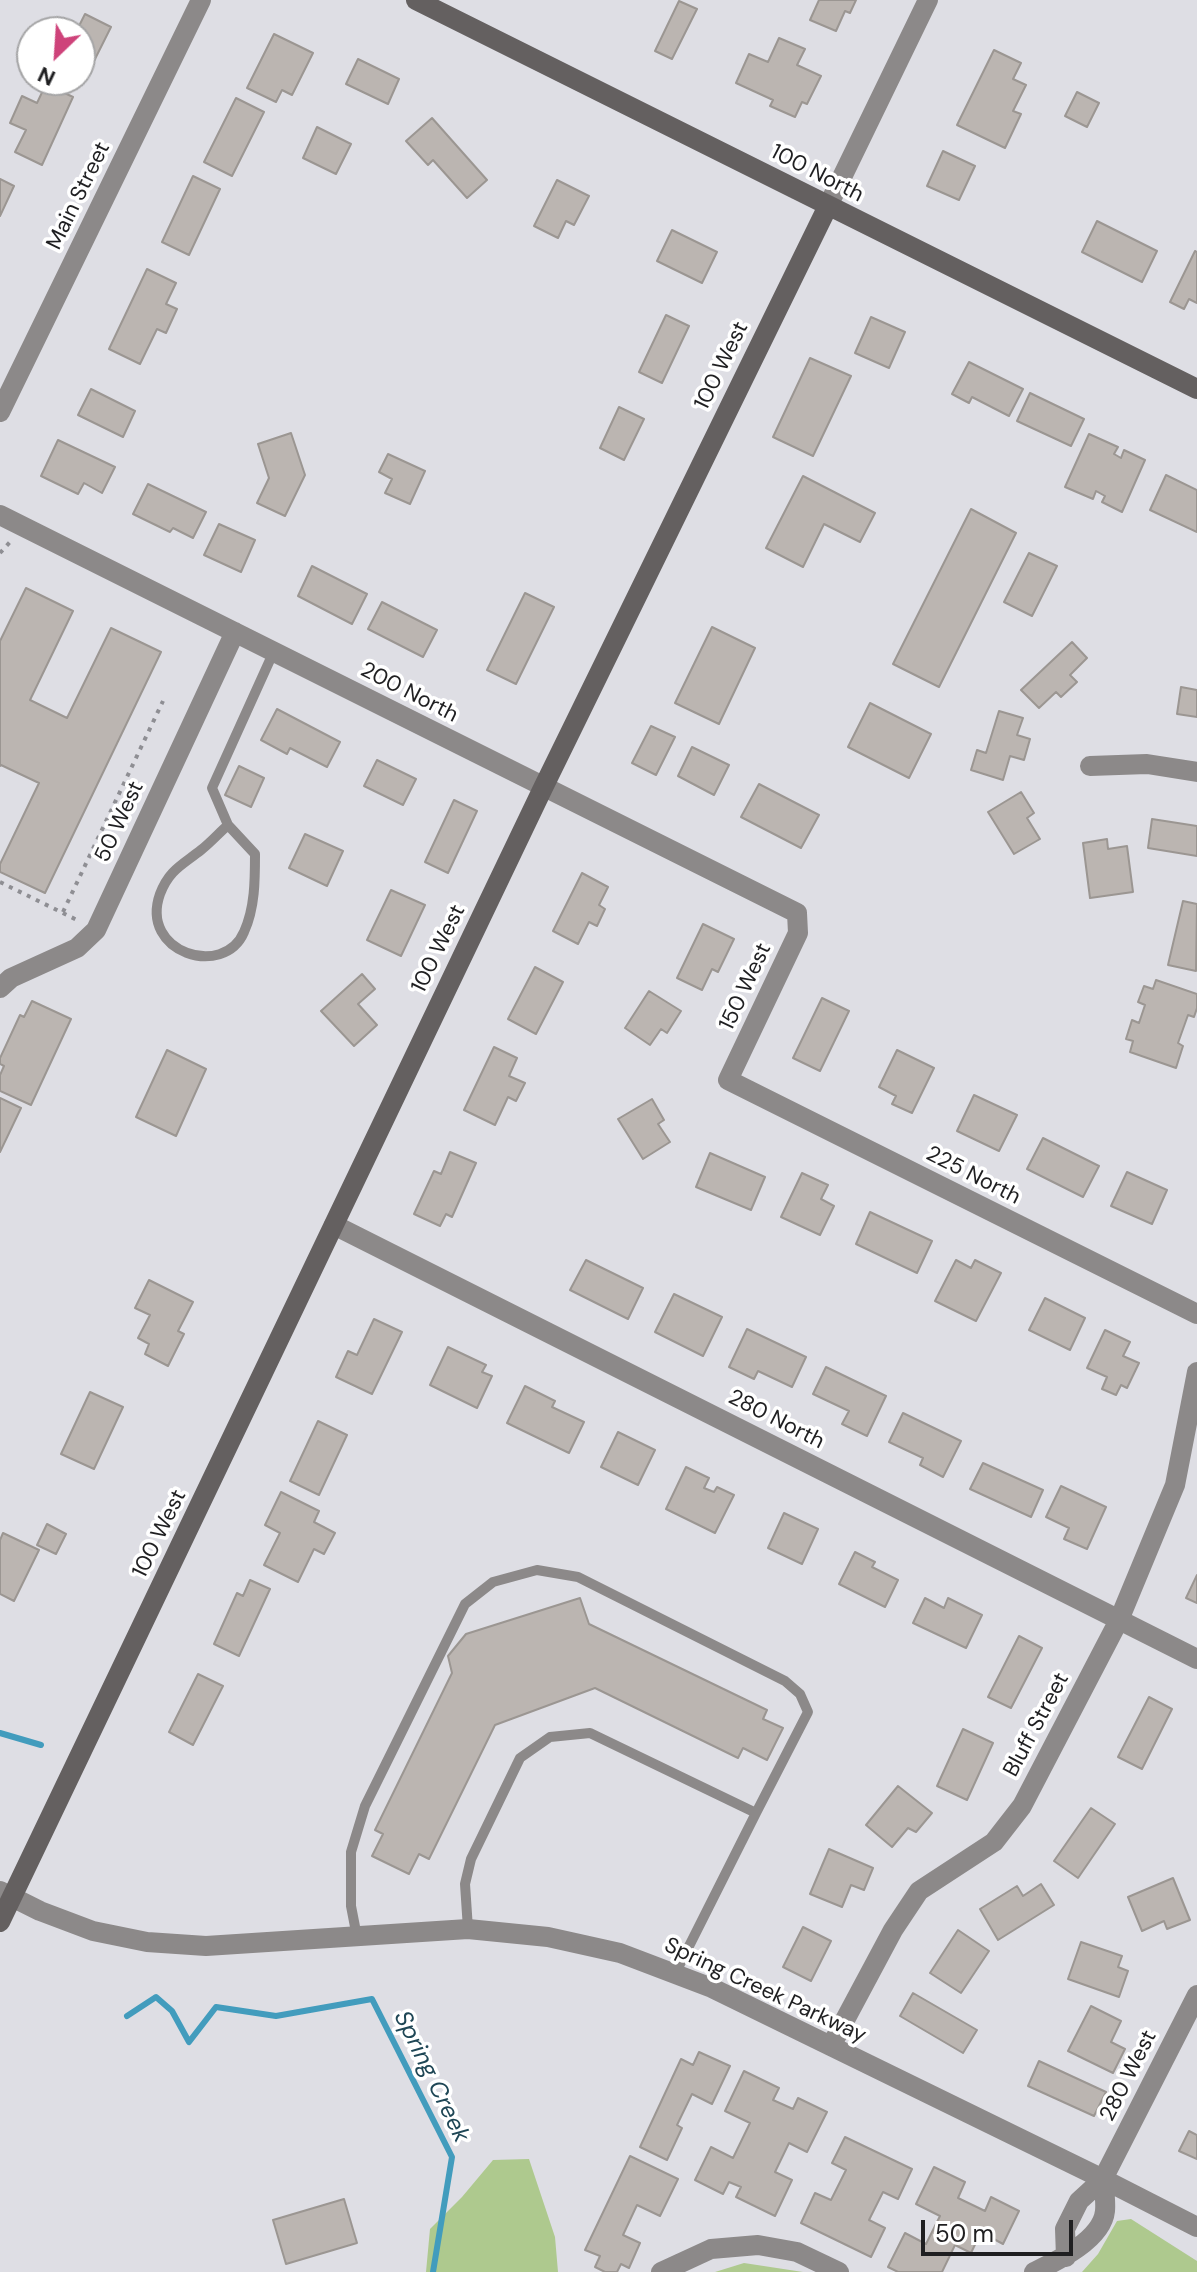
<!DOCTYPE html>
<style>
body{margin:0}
#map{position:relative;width:1197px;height:2272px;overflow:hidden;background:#dedee4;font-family:"DM Sans",sans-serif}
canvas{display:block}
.north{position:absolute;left:16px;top:16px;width:80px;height:80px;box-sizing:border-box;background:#fff;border:2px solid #a5a5a6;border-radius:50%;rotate:205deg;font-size:22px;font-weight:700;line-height:32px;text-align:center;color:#1f1f21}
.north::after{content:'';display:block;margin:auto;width:28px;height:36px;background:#ce437a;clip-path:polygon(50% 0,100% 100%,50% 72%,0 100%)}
.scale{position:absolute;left:921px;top:2220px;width:152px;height:36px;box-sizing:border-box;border:4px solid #1f1f21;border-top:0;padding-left:10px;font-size:24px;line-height:28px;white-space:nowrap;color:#1f1f21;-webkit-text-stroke:6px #fff;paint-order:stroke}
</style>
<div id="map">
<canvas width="1197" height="2272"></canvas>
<div class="north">N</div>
<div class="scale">50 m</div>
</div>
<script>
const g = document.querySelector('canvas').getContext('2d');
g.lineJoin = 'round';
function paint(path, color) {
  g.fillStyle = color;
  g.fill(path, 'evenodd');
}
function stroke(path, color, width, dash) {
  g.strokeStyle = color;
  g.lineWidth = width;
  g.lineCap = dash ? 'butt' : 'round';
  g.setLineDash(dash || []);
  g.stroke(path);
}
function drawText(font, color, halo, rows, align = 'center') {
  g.font = font + ' "DM Sans",sans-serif';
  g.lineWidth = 7;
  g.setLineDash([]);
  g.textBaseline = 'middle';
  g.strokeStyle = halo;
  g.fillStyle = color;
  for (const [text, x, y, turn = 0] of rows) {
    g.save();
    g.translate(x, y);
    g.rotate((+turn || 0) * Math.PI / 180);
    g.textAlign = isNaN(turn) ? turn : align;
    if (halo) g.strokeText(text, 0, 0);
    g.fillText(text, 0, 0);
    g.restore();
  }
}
const green = new Path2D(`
 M529,2159L555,2237L558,2272H426L430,2229L462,2197L493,2160Z
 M1131,2219L1197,2261V2272H1082L1098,2254L1117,2221Z
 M744,2263L803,2272H715Z`);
const stream = new Path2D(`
 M0,1733L41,1745
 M127,2016L156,1997L172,2011L189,2042L216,2007L276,2016L372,1999L452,2157L433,2272`);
const building = new Path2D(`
 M819,0H856L850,13L845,11L836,31L810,20Z
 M679,1L697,9L672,59L655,51Z
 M85,14L111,27L83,83L78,80H80V32H76Z
 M274,34L313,53L292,95L282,90L276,102L247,88Z
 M779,38L805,49L797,65L821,76L807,104L802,102L795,117L770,106L773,100L736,83L749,54L768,62Z
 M994,50L1021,63L1013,79L1026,85L1013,111L1021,114L1005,148L957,125Z
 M358,59L399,79L388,104L346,84Z
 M46,84L73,97L42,165L15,152L26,130L10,123L22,96L37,103Z
 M1077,92L1099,103L1087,127L1065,116Z
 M236,98L264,112L232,176L204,162Z
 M432,118L487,180L467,198L433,160L428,165L406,141Z
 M317,127L351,144L336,174L303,158Z
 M943,151L975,166L959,200L927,186Z
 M193,176L220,189L189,255L162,242Z
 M0,179L14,186L0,216Z
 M557,180L589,196L574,225L566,221L558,238L534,226Z
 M1097,221L1157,251L1142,282L1082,252Z
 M672,230L717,252L702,283L657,261Z
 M1195,251L1197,252V303L1189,299L1184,309L1170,302Z
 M147,269L176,283L166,304L177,309L166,333L157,329L140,364L109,349Z
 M666,315L689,326L662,383L639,372Z
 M871,317L905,332L889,368L855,353Z
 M810,358L851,376L813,456L773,437Z
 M969,362L1023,389L1009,416L972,397L969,403L952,394Z
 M91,389L135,411L123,437L78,415Z
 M1030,393L1084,419L1071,446L1017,421Z
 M619,407L644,419L624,460L600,448Z
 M291,433L305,475L285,516L257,503L269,478L258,444Z
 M1089,434L1118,447L1114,454L1121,458L1124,450L1145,460L1122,512L1102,502L1105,496L1096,491L1093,499L1065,487Z
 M58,440L115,467L102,493L84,483L78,494L41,476Z
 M388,454L425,471L410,504L385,493L392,479L379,472Z
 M1166,475L1197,490V532L1150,510Z
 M803,476L875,513L860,542L824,524L803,567L766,548Z
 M148,484L206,512L193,538L173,528L170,532L133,514Z
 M971,509L1016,533L939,687L893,664Z
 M219,524L255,540L241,572L204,555Z
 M1029,553L1057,566L1032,616L1004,602Z
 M312,566L367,594L352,624L298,596Z
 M26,588L73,611L30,700L67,718L111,628L161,652L45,893L0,872V864L39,783L1,765L0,766V641Z
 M525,593L554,607L516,684L487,670Z
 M382,602L437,630L423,657L368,629Z
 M712,627L755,648L719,724L675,703Z
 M1072,642L1087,658L1070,675L1077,682L1061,697L1056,692L1039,708L1021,690Z
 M1181,687L1197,690V717L1177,714Z
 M870,703L931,734L909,778L848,747Z
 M277,709L340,742L327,767L290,748L287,754L261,740Z
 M999,711L1023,718L1017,735L1030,739L1024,760L1010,756L1003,780L971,770L977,750L986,753Z
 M651,726L675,737L656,775L632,763Z
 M692,747L729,765L714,795L678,776Z
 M377,760L416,779L403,805L364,786Z
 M239,766L264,778L251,807L225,795Z
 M759,784L819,815L801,848L741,817Z
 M1021,792L1034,813L1027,818L1040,839L1014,854L988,812Z
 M454,800L477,811L448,873L425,862Z
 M1152,819L1197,826V856L1148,848Z
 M305,834L343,851L327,886L289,868Z
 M1107,839L1108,849L1127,846L1133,892L1090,898L1083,843Z
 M582,873L608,887L599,905L605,909L597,926L589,922L578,944L553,931Z
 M391,890L425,905L401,956L367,940Z
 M1183,901L1197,904L1196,971L1168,965Z
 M703,924L734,939L718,972L712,969L702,990L677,978Z
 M535,967L563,982L536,1034L508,1019Z
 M362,974L375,989L358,1004L377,1025L354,1046L321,1011Z
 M1156,980L1197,994V1008L1194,1017L1188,1015L1178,1043L1183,1046L1176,1068L1130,1052L1133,1041L1126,1039L1132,1020L1139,1023L1145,1005L1138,1002L1144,986L1153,989Z
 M649,991L681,1011L667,1033L661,1029L650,1045L625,1028Z
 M822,998L849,1011L820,1071L793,1058Z
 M32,1001L71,1019L31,1105L0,1091V1075L4,1066L0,1064V1058L20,1015L24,1017Z
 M494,1047L517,1058L509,1076L525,1083L516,1101L508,1097L495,1125L464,1110Z
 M167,1050L206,1069L176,1136L136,1117Z
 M897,1050L934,1068L912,1113L892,1104L896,1096L879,1087Z
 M974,1095L1017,1115L999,1151L957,1131Z
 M0,1098L21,1108L0,1152Z
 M652,1099L664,1120L658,1124L670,1142L643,1159L618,1119Z
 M1043,1138L1099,1166L1083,1197L1027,1169Z
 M450,1152L476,1163L452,1217L446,1214L440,1226L414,1214L434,1171L441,1174Z
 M710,1153L765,1177L751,1210L696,1187Z
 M1127,1172L1167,1190L1152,1224L1111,1206Z
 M802,1173L828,1185L821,1199L834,1206L820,1235L781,1217Z
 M870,1212L932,1241L917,1273L856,1244Z
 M586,1260L643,1288L628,1319L570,1290Z
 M956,1260L971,1268L975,1260L1001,1273L976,1321L935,1301Z
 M149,1280L193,1302L178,1331L184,1334L168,1366L145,1354L149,1344L138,1338L150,1315L135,1308Z
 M674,1294L722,1317L703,1356L655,1332Z
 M1045,1298L1085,1318L1070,1350L1029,1330Z
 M374,1319L402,1332L372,1394L336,1377L348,1351L357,1355Z
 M747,1329L806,1357L792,1387L758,1371L754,1379L729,1367Z
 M1105,1330L1130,1342L1123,1356L1139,1363L1127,1388L1121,1385L1116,1395L1102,1389L1107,1377L1087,1368Z
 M448,1347L486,1365L482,1372L492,1376L477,1408L430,1385Z
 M826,1367L886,1396L867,1436L842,1424L849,1411L813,1394Z
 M525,1386L555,1401L552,1407L584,1422L569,1453L507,1423Z
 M90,1392L123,1407L94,1469L61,1454Z
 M903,1413L961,1441L943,1477L920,1465L923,1458L889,1442Z
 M318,1421L347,1435L319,1495L290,1481Z
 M618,1432L655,1450L638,1485L601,1467Z
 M983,1463L1043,1490L1031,1517L970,1489Z
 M686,1467L709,1478L704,1488L714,1492L717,1487L734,1495L715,1533L666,1509Z
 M1061,1486L1106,1507L1087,1549L1064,1539L1069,1528L1046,1517Z
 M281,1492L319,1511L314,1522L335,1533L324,1554L314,1549L298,1582L264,1565L280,1533L265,1525Z
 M784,1513L818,1529L802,1564L768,1548Z
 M47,1524L66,1534L56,1554L37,1545Z
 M3,1533L39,1550L14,1601L0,1594V1540Z
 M855,1552L875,1562L872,1567L898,1580L885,1607L839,1584Z
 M1197,1575V1603L1186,1598Z
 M250,1580L270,1589L239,1656L214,1644L237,1593L243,1596Z
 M580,1598L589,1624L767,1710L763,1719L783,1728L767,1760L743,1748L738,1758L595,1688L495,1725L429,1859L419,1854L409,1874L372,1856L383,1834L375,1830L452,1673L448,1656L466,1634Z
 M925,1598L944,1608L948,1598L982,1615L966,1648L913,1623Z
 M1019,1636L1042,1648L1011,1708L988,1697Z
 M198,1674L223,1686L193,1745L169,1732Z
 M1149,1697L1172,1709L1142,1769L1118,1757Z
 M963,1729L993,1743L967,1800L937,1786Z
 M898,1786L932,1813L916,1832L908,1828L892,1847L866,1825Z
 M1091,1808L1115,1824L1078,1878L1054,1861Z
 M829,1849L873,1868L864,1890L851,1885L842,1907L810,1894Z
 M1173,1878L1190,1920L1167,1929L1164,1921L1142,1931L1128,1897Z
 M1041,1884L1054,1905L998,1940L980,1909L1017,1886L1023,1896Z
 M803,1927L831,1941L811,1981L783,1967Z
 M958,1930L989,1951L961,1993L930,1973Z
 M1081,1942L1122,1956L1118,1967L1128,1971L1119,1997L1068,1979Z
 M913,1993L977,2030L963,2053L900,2016Z
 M1091,2006L1121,2021L1111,2042L1125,2049L1113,2073L1068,2051Z
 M699,2052L730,2066L712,2104L692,2094L677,2125L682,2128L667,2160L640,2147L681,2059L693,2065Z
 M1039,2061L1106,2092L1094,2116L1028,2086Z
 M744,2071L779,2088L773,2100L793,2109L798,2098L827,2112L807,2152L789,2143L775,2172L792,2180L775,2216L736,2197L741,2187L729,2182L723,2194L695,2180L711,2147L733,2158L750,2123L725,2111Z
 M1189,2131L1197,2135V2159L1179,2151Z
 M845,2137L912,2169L898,2199L883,2192L869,2220L885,2228L871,2257L801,2223L815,2193L831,2200L846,2170L832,2163Z
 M630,2156L678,2179L660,2216L637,2205L623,2235L640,2243L629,2268L621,2264L617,2272H605L595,2267L600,2256L585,2250Z
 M934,2167L965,2182L958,2198L985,2211L991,2197L1019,2211L1003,2244L981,2232L971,2253L955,2245L942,2272H898L888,2267L905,2233L926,2244L940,2216L916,2204Z
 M344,2199L357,2243L286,2264L273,2220Z`);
const path = new Path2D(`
 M0,553L10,542
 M0,882L79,921
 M63,912L163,701`);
const lane = new Path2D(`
 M228,825C219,833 210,843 201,850C182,865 169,870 160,894C139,953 224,979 244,932C255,908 255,880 255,854L228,825L212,788L274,651
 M468,1929L465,1884L471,1859L520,1758L550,1737L590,1733L756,1813L675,1974
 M357,1937L351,1906V1852L365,1806L465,1604L493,1582L537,1570L578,1577L785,1681L800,1694L808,1712L756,1813`);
const street = new Path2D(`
 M828,206L928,0
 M0,412L201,0
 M0,515L797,913L798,933L728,1080L1197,1314
 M1090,766L1147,764L1197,772
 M0,988L11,978L77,948L96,930L235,632
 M334,1225L1197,1659
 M0,1891L40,1911L93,1931L147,1942L206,1946L468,1929L548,1937L620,1953L712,1988L1103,2179L1197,2227
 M831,2046L893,1930L919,1891L994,1842L1022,1806L1119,1620L1175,1485L1197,1372
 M1066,2257L1065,2229L1079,2201L1103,2179L1197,1995
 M661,2272L711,2249L758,2245L797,2252L839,2272
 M1034,2272C1057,2261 1102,2240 1105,2211C1106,2201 1104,2189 1103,2179`);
const secondary = new Path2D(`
 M416,0L1197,389
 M0,1922L543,788L828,206`);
const streetNames = [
 ["100 North",817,174,27],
 ["Main Street",79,196,-64],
 ["100 West",722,366,-64],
 ["200 North",409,693,27],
 ["50 West",120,822,-65],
 ["100 West",439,949,-64],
 ["150 West",746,987,-65],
 ["225 North",973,1176,27],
 ["280 North",776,1420,27],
 ["100 West",160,1534,-64],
 ["Bluff Street",1037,1725,-62],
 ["Spring Creek Parkway",765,1991,25],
 ["280 West",1129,2076,-63]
];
const waterNames = [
 ["Spring Creek",431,2077,64]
];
paint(green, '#aec98e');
stroke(stream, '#429cbd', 6);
paint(building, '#bbb5b1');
stroke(building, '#9b9692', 2);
stroke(path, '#8e8e93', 4, [4, 6]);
stroke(lane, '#8c8989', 10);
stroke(street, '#8c8989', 20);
stroke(secondary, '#646060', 20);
drawText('22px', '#1f1f21', '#fff', streetNames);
drawText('italic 24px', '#1e4655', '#fff', waterNames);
</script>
